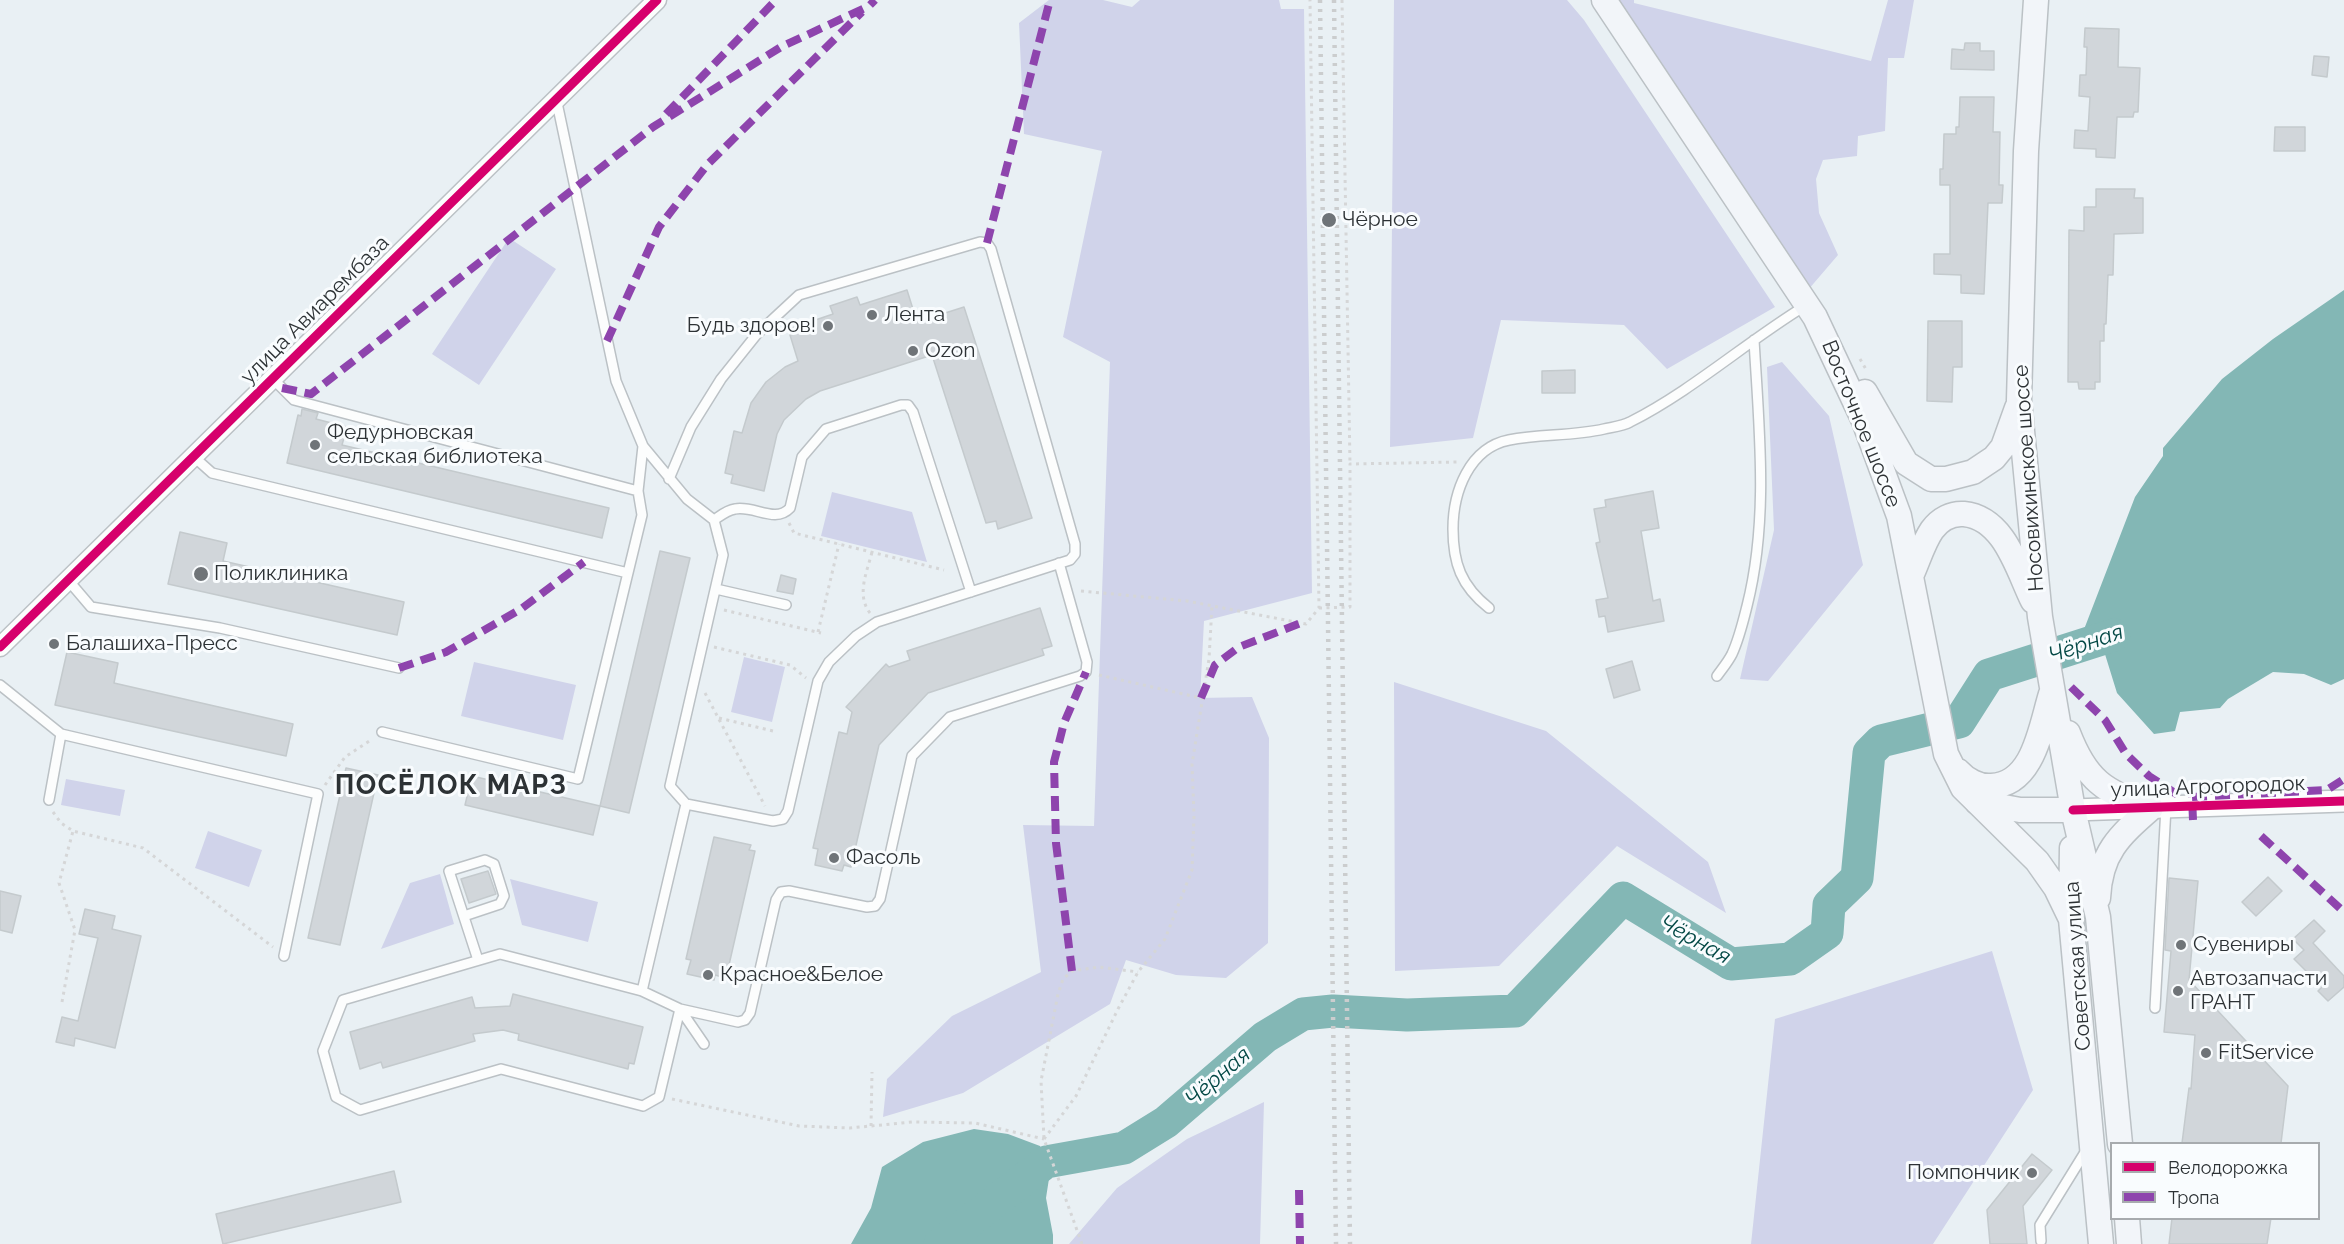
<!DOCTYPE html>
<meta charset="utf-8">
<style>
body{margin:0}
#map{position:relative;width:2344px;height:1244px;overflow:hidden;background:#e9f0f4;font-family:Raleway,sans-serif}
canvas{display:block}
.legend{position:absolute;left:2110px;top:1142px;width:210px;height:78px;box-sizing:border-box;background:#f9fcfe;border:2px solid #a7abae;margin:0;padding:8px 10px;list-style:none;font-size:18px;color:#2d3235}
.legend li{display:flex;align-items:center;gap:12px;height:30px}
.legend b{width:30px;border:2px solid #a7abae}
</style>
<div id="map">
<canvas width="2344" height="1244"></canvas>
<ul class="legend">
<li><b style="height:8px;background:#d6006c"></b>Велодорожка</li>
<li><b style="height:8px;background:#8e44ad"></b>Тропа</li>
</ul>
</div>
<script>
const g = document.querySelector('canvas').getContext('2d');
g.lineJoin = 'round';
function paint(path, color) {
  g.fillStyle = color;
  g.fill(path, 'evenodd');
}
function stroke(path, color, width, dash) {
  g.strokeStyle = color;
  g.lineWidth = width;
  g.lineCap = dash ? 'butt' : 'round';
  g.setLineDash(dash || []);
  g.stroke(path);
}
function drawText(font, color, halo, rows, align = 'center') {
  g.font = font + ' Raleway,sans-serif';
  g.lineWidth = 6;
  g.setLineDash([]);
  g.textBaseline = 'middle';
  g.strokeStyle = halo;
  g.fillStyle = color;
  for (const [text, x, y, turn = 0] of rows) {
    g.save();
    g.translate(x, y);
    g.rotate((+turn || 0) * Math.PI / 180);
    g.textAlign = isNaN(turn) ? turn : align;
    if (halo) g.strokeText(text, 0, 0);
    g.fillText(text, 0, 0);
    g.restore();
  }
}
const green = new Path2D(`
 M1049,0H1103L1132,7L1140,0H1279L1281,9H1304L1312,593L1204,621L1200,698L1252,697L1269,738L1268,943L1226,978L1176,975L1126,960L1110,1004L963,1093L883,1117L887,1079L952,1016L1041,972L1023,825L1094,826L1110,362L1063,337L1102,151L1024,134L1019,23Z
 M1394,0H1567L1584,20L1775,307L1667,369L1624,325L1501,320L1473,438L1390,447Z
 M1619,0H1634V3L1871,61L1888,0H1914L1904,58H1888L1885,131L1858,136L1857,156L1823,160L1816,179L1819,213L1838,255L1808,290Z
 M509,238L556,269L479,385L432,354Z
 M1782,362L1829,416L1863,565L1768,681L1740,679L1774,530L1767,367Z
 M832,492L912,512L927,562L821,536Z
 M744,657L785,667L772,722L731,712Z
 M474,662L576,685L563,740L461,716Z
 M1394,682L1546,731L1708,862L1726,913L1617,846L1499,966L1395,971Z
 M66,779L125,790L120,816L61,805Z
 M208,831L262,850L249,887L195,868Z
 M440,874L454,924L381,949L410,883Z
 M510,879L598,902L588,942L522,925Z
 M1992,951L2033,1090L1933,1244H1751L1775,1019Z
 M1264,1102L1260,1244H1069L1117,1188L1187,1139Z`);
const water = new Path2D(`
 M2344,290V679L2331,685L2304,674L2273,672L2228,699L2220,708L2180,712L2175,731L2154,734L2117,693L2104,651L2090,658L2072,650L2083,632L2135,497L2163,456V448L2222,379L2273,339Z
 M974,1129L1008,1134L1040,1146L1050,1172L1046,1198L1053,1235V1244H851L871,1208L882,1167L923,1142Z`);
const river = new Path2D(`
 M940,1244L1046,1162L1124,1148L1166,1122L1265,1037L1303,1014L1333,1011L1407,1015L1515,1011L1623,898L1731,964L1790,959L1827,933L1829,905L1857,878L1869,753L1881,741L1959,722L1989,675L2114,635`);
const building = new Path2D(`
 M2085,28L2119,29L2118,67L2140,68L2138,112H2134L2133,117H2117L2115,158L2096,157V149L2074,148L2075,130L2088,131L2090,97L2079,96L2080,75H2086L2087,47H2084Z
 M1965,43H1980V51H1994V70L1951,69L1952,49L1964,50Z
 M2314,56L2329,57L2327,77L2312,75Z
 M1960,97H1994L1993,132H2000L1999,185H2003L2002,203H1988L1984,294L1961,293V275L1934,274V254H1950V185H1940V169H1943L1944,134H1956V127H1959Z
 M2275,127H2305V151H2274Z
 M2096,189H2135L2134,198H2143V233L2114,234L2113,275H2108L2106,324H2104V341H2100V382H2095V389H2079L2078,382H2068L2069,230L2084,231V207H2096Z
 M907,290L917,322L964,307L1032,518L998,529L996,521L986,523L932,355L820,391L806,399L784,420L777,434L764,491L731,483L733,475L725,473L734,431L742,433L751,403L766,382L785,367L798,361L790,335L794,334L792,328L833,314L830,306L857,297L860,305Z
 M1928,321H1962V367H1953L1952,402L1927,401Z
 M1575,370V393H1542V371Z
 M302,409L318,413L316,419L347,427L342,445L609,508L602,538L287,463L298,415L301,416Z
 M1653,491L1659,528L1641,531L1653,601L1660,599L1664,621L1608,632L1605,616L1599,617L1596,600L1608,598L1596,543L1600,542L1594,509L1606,507L1605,500Z
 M180,532L227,543L223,561L404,602L397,635L168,584Z
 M660,551L690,558L629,813L600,806Z
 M781,575L796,579L793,594L777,591Z
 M1040,608L1052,646L1042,649L1044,655L928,693L879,745L851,867L844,865L842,871L815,865L818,849L813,848L839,732L847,734L852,712L846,707L886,664L889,667L910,660L907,651Z
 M67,652L118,663L114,683L293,724L286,756L55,705Z
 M1632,661L1640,690L1614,698L1606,669Z
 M346,768L378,775L340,945L308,938Z
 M472,776L600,806L593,835L465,805Z
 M714,837L751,845L749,850L755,851L726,978L715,975L714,980L687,974L691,960L686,959Z
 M488,871L496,894L469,903L461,879Z
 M2268,877L2282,891L2256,916L2242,902Z
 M2169,878L2198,881L2189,980L2288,1086L2281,1143H2182L2189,1088L2191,1089L2195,1035L2164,1032L2171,951L2165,950Z
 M0,891L21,896L12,933L0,930Z
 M85,909L115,916L112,929L141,936L115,1048L75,1038L74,1046L56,1042L62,1017L78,1021L98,938L79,934Z
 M2314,920L2325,931L2313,943L2344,976V987L2328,1001L2318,991L2322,987L2294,959L2304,950L2293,939Z
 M513,994L643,1027L634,1064L629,1063L628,1069L518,1040L519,1034L503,1030L473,1034L475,1041L383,1068L381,1062L360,1069L350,1032L472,997L475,1008L510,1006Z
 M2032,1154L2052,1170L2023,1206L2027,1244H1990L1987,1210Z
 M394,1171L401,1202L223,1244L216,1214Z
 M2172,1218H2271L2267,1244H2169Z`);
const path = new Path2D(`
 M1342,0L1350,464
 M1860,359L1867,371
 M789,523L794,533L944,570
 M1081,591L1187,601L1306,624L1319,608L1310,0
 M1319,608L1350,607V464L1458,462
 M724,610L821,633
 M870,613C856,595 867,572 872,552
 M818,632L839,544
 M714,647L790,665L806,678
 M1099,675L1201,698
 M705,693L765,806
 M719,718L773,731
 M325,785L345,757L371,740
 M53,812L61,823L73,831L143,848L273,947
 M62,1002L75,930L59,883L73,831
 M672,1099L799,1126L850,1128L912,1122L975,1123L1044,1139
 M871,1126L872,1072
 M1044,1139L1076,1096L1118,1009L1138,972L1165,939L1192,870L1194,816L1192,764L1209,659L1212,606
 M1082,1244L1044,1139L1041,1081L1058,994L1063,979L1072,971L1099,967L1138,972`);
const service = new Path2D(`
 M556,98L616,381L643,446L687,499L714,520L723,555L670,786L686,804L642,991
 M272,378L294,400L638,491
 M193,456L212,473L628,573
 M669,479L691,427L721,379L757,334L799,295L980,242L987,243L991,249L1075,544V554L1070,560L877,622L856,636L829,662L818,681L788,811L783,819L773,821L686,804
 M714,520C720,516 727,510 735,509C754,505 775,524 790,508L802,457L826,429L901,405H908L913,412L971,592
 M68,580L91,607L220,628L399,668
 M716,589L786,605
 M1489,608C1461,586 1453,563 1453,529C1453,492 1469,448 1509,440C1541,434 1573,436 1604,429C1613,427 1623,426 1630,422C1693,390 1746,342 1805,306
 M1717,676C1722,669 1728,662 1732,654C1739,639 1743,622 1747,606C1769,519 1759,428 1754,340
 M0,685L61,734L318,794L284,956
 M382,732L578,779L642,515L638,491L643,446
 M49,800L61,734
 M464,916L500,904L504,896L494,864L485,860L449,871L478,960
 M2155,1008L2166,807
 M680,1009L659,1097L643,1106L501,1069L360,1110L336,1097L323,1051L343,1000L500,954L642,991L680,1009L738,1022L745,1020L750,1013L776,900L781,892L789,891L867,907L875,906L880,899L912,756L950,717L1080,676L1086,672L1087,662L1059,563
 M680,1009L704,1044
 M2041,1241L2040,1225L2087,1149`);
const minor = new Path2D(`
 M0,647L657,0`);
const tertiary = new Path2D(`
 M2073,810L2344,801`);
const secondary = new Path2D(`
 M1604,0L1815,317L1864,421L1899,516L1946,754L1963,788L2037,861L2056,888L2071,919
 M2036,0L2026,151L2019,400L2040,617L2073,810L2098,917L2120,1144
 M1865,392L1906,463L1931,479H1946L1973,472L1994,458L2003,447L2017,408
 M1911,576C1918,561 1923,543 1932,530C1940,519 1952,513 1964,514C2005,518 2018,571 2033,601
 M2068,733C2086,780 2104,792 2151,808C2119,836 2100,853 2098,898
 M1958,771C1966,780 1979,787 1991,786C2034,785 2041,726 2051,694
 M1977,802L2020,810H2073
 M2072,848L2071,919L2101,1244
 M2127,1218L2129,1244`);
const rail = new Path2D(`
 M1320,0L1336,1244
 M1334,0L1350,1244`);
const quiet = new Path2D(`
 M666,114L776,0
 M987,243L1050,0
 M607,341L659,227L707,165L862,12
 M282,388L311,394L653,127L781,47L869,6L875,0
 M399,668L446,652L521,609L584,562
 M2071,687L2105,720L2126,754L2149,776L2181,797
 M1201,698L1215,665L1239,647L1301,623
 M2193,820L2192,797L2327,790L2344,779
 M2261,836L2344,912
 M1072,971L1056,843L1054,762L1064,723L1086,672
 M1299,1190L1300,1244`);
const cycleway = new Path2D(`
 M0,647L657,0
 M2073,810L2344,801`);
const markers = [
 [1329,220,8,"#6f7478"],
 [872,315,6,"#6f7478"],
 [828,326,6,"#6f7478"],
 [913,351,6,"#6f7478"],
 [315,445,6,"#6f7478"],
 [201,574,8,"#6f7478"],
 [54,644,6,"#6f7478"],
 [834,858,6,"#6f7478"],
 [2181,945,6,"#6f7478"],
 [708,975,6,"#6f7478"],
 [2178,991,6,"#6f7478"],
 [2206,1053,6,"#6f7478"],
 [2032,1173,6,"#6f7478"]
];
const poiNames = [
 ["Чёрное",1342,220],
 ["Лента",884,315],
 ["Будь здоров!",816,326,"right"],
 ["Ozon",925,351],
 ["Федурновская",327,433],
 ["сельская библиотека",327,457],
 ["Поликлиника",214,574],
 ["Балашиха-Пресс",66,644],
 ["Фасоль",846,858],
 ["Сувениры",2193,945],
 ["Красное&Белое",720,975],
 ["Автозапчасти",2190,979],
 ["ГРАНТ",2190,1003],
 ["FitService",2218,1053],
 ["Помпончик",2020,1173,"right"]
];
const streetNames = [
 ["улица Авиарембаза",315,310,-45],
 ["Восточное шоссе",1861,424,68],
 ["Носовихинское шоссе",2029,478,-94],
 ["улица Агрогородок",2208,787,-2],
 ["Советская улица",2078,966,-94]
];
const waterNames = [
 ["Чёрная",2086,644,-19],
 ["Чёрная",1695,940,29],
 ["Чёрная",1218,1077,-41]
];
const districtNames = [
 ["ПОСЁЛОК МАРЗ",451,786]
];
paint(green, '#d0d3ea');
paint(water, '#83b7b5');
stroke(river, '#83b7b5', 33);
paint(building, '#d1d6da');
stroke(building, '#c4cacd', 1.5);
stroke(service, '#bbc1c5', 12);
stroke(minor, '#bbc1c5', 21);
stroke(tertiary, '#bbc1c5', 24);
stroke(secondary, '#bbc1c5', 27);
stroke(path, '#d5d6d7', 3, [3, 4.5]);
stroke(service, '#fcfdfd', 9);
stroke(minor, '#fcfdfd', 18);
stroke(tertiary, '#fcfdfd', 21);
stroke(secondary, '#f2f5f9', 24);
stroke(rail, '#cbcdce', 4.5, [3, 6]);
stroke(quiet, '#8e44ad', 8, [15, 8]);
stroke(cycleway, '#d6006c', 9);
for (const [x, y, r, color] of markers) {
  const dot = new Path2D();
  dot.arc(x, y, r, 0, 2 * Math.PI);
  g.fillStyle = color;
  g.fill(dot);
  stroke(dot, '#f9fcfe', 2);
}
drawText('21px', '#2d3235', '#f9fcfe', poiNames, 'left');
drawText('21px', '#2d3235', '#f9fcfe', streetNames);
drawText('italic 22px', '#034845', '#f9fcfe', waterNames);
g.letterSpacing = '1.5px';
drawText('bold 27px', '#2d3235', '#f9fcfe', districtNames);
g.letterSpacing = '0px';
</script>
